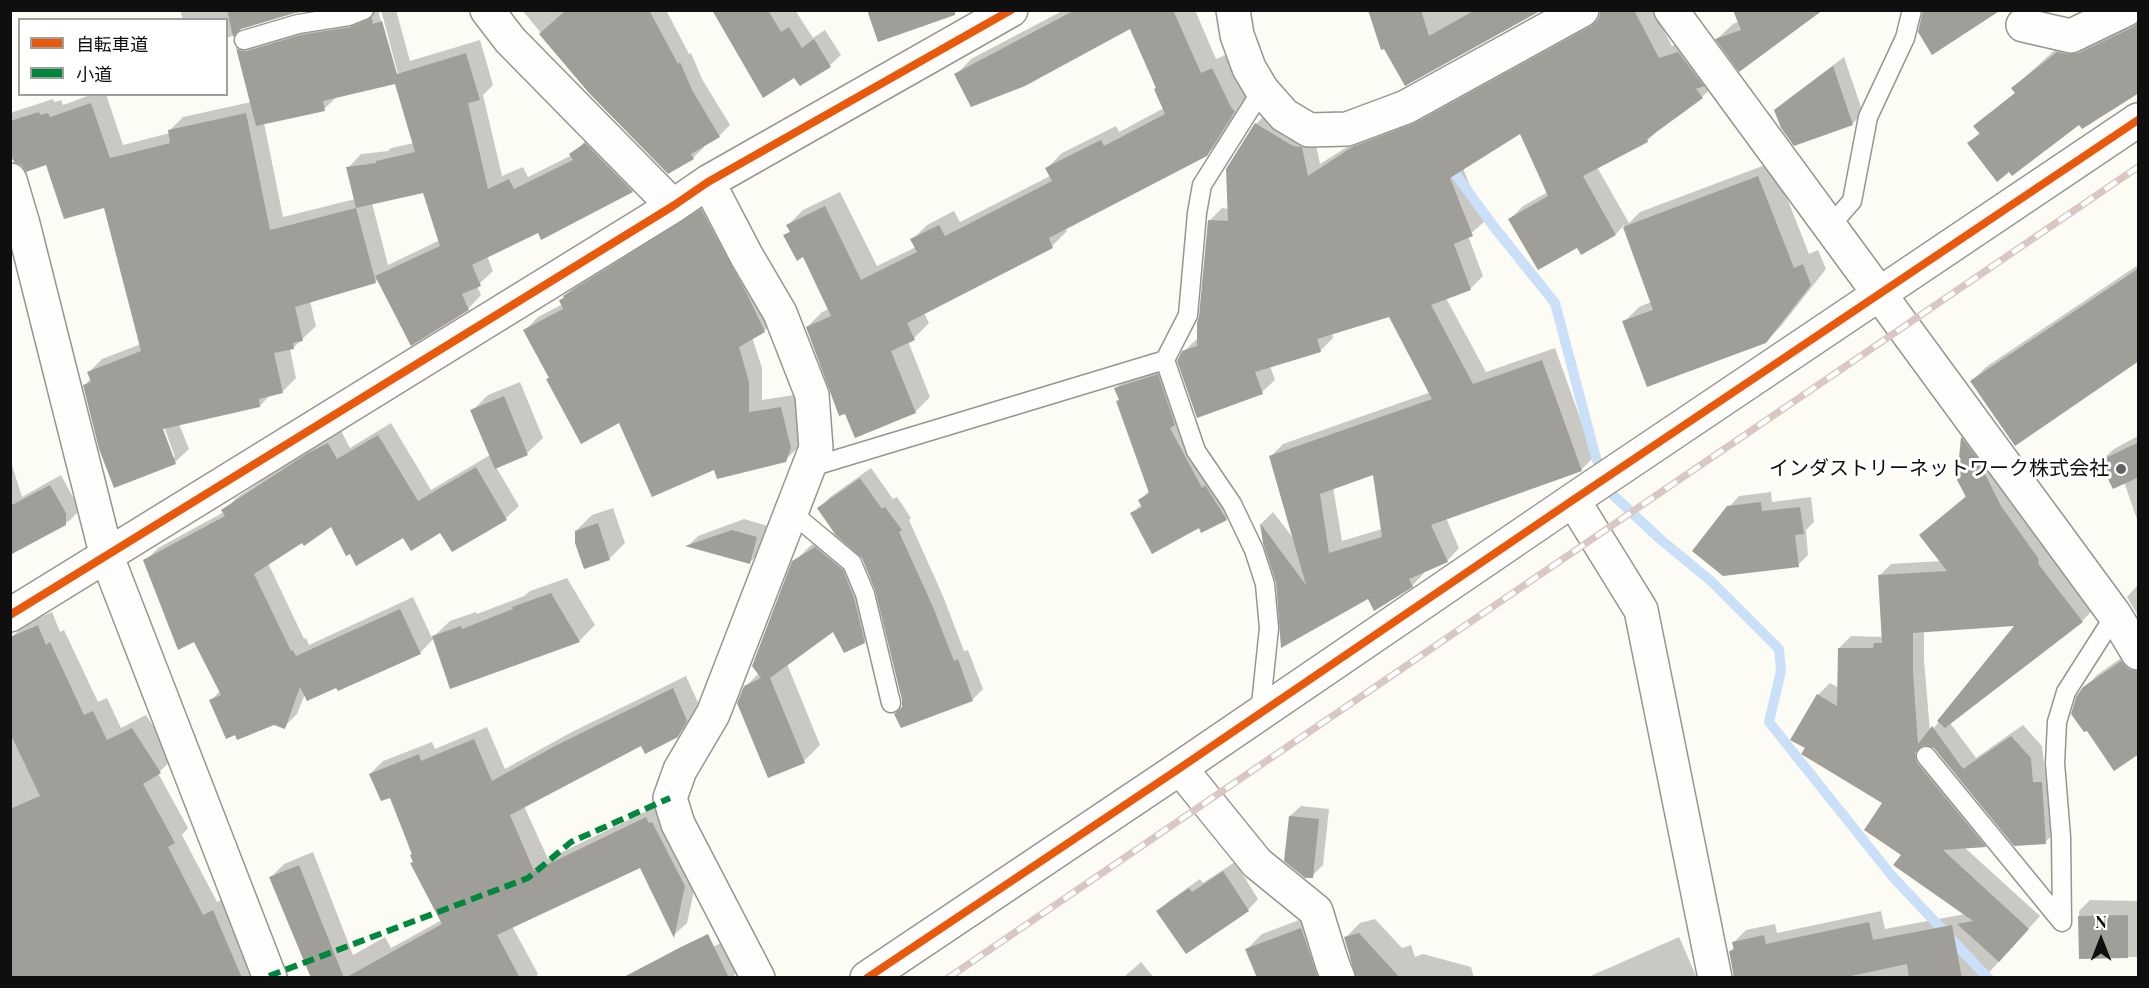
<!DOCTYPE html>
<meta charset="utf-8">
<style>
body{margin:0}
#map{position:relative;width:2149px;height:988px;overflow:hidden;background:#fcfbf4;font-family:"Playfair Display","Noto Sans JP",serif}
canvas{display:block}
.frame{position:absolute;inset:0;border:12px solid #0f0f0f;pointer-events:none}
.legend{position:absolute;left:18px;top:18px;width:210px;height:78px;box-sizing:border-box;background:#fff;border:2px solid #9f9f9f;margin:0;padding:8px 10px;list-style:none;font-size:18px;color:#0f0f0f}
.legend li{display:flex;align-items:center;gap:12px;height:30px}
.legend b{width:30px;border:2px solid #9f9f9f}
.north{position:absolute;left:2071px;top:910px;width:60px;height:60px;-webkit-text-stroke:4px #fff;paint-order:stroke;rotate:0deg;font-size:16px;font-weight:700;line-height:24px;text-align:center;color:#0f0f0f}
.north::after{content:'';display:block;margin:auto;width:21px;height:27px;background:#0f0f0f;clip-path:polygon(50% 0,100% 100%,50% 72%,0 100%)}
</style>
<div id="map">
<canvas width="2149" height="988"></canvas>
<div class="frame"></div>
<ul class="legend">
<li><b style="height:8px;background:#e8590c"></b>自転車道</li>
<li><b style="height:8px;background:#00873e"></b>小道</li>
</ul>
<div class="north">N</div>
</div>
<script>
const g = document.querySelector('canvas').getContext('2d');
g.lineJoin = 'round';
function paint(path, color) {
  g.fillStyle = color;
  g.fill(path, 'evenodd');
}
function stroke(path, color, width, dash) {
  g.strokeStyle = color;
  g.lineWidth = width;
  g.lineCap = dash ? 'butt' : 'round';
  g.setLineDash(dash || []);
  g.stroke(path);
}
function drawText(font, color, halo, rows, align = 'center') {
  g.font = font + ' "Playfair Display","Noto Sans JP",serif';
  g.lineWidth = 6;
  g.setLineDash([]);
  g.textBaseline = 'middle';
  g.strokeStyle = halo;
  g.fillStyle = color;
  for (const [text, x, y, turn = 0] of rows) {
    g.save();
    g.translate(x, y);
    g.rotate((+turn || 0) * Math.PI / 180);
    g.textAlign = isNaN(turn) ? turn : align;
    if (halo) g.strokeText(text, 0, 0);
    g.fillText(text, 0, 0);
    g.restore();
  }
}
const shadow = new Path2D(`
 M180,10H302L240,28L232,36L226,38V20H183Z
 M374,10H378L395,74H398L381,10H396L410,61L480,40L493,85L483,95L502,176L523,167L528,177L572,155L585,141L599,131L646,178L633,191L541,238L539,231L487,256L493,271L477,286L481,295L468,309L378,279L376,281L310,301L316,326L293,348L290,349L296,378L283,391L271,394L260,406L179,424L189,449L175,462L85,385L91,378L89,372L102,359L141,344L105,206L47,163L23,165L15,160H10V113L53,99L54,102L61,100L63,105L93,94H106L123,145L170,133L169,131L183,117L251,102L238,48L251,35L368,13ZM396,82L414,143L391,148L388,151L361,154L348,168L355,199L283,217L264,123L324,109L338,96ZM425,192L440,240L388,265L372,203ZM162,421L175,457H172L159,422Z
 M522,10H666L689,54L691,53L702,79L730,125L719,136L703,145L704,147L693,158L590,92Z
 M716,10H795L813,38L825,30L841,55L830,65L795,76Z
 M1064,10H1195L1216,59L1228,54L1249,96L1222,139L1206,155L1066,228L1067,231L1052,246L924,313L929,323L914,338L908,341L930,397L915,412L807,327L822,312L829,309L804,255L785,236L791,230L788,225L803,210L840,192L877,266L916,247L912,240L927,225L954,211L960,222L1050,176L1047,168L1062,153L1116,126L1119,132L1164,108L1157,87L1131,26L956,75L971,59Z
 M1370,10H1539L1405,84Z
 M1604,10H1653L1672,46L1691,40L1715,84L1702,97L1660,128L1647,141L1597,167L1629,223L1640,212L1773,162L1809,254L1818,250L1826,269L1781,326L1766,341L1624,322L1639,307L1651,302L1624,225L1616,234L1582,253L1577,246L1510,219L1523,206L1548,192L1520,132L1463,168L1484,222L1468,236L1483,276L1470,289L1446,298L1486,372L1555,348L1594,457L1581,470L1446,518L1459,548L1447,561L1424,571V573L1412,586L1369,597L1278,582L1265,543L1261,524L1273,512L1294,539L1270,457L1283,444L1431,392L1390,315L1332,333L1333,338L1320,351L1270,366L1275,380L1262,392L1183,352L1198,338L1209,221L1222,208L1229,209L1256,124L1269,111L1314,135L1320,164L1366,135L1429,111L1600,17ZM1374,473L1382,529L1342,541L1333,487Z
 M1820,10L1717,39L1733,24L1739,21Z
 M2138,19V79L2080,123L1969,143L1980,132L1975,126L2016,92L2013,88L2057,48Z
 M1844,57L1863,113L1852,124L1776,111L1787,100Z
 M714,198L777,318L764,331L752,337L762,368V400L794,395L803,434L799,447L785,460L715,468L619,421L547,379L550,377L525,330L538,317L563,304L561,300L578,283Z
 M2138,265V359L1972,381L1986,367Z
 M1169,364L1185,413L1237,508L1226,519L1202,531L1199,526L1132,513L1142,504L1140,500L1150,490L1116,388L1127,378Z
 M520,382L543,438L527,453L496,467L519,506L506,518L452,550L441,531L404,536L332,525L268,563L304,639L306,638L309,645L413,597L432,638L450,621L476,612L477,614L524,596L530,591L567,578L595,625L579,641L434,638L420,653L337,687L305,694L297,714L284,727L211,700L220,691L195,640L145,561L158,548L224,512L236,498L311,448L341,431L350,448L391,423L431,490L490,455L472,411L488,395Z
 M1974,426L2094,609L2082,621L1950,723L1976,758L2023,725L2042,746L2045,771H2054L2057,831L2045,842L1935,747L1927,745L1929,751L1997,834L1986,846L1964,847L2040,916L1984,978H1735L1730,951L1735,946L1734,942L1746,930L1775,924L1777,933L1881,911L1885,929L1965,914L1903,854L1885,803L1807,748L1818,695L1830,683L1839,688V648L1851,636L1883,637L1879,576L1891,564L1941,561L1933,524L1967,495L1958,480L1962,438ZM2017,624L1940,721L1930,732L1924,660V631Z
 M2138,436V522L2124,482L2101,461L2114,449Z
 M10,459L22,497L61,475L80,510L69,521L10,553Z
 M871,468L893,499L897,497L911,518L909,520L943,596L964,651L968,650L983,689L972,700L903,707V700L877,589L863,557L857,552L870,581L880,626L864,642L834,629L787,664L820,745L804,761L745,687L759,673L794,562L810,546L832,532L838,536L819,508L830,497Z
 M1771,492L1772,502L1811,497L1814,522L1806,530L1808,555L1798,565L1729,507L1739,496Z
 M613,508L625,543L610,558L585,567L576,531L592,515Z
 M744,519L768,526L760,552L749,563L688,546L698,536Z
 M2138,585V616L2127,597Z
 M52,612L60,632L64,630L98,702L107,698L121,728L146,715L174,758L158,773L188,828L182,835L217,902L227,897L261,978H10L12,637L25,624Z
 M2134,649L2138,654V752L2084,688L2097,675Z
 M686,676L700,707L691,722L677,736L642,744L524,806L548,859L659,805L698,873L687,923L674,935L641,866L512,926L538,974L535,978H315L271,877L284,864L313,852L353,955L385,937L391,948L442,920L414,861L391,796L370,774L383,761L432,742L435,749L487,727L505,769L570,733Z
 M1301,806L1329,809L1323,865L1312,876L1290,816Z
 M1235,862L1258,899L1248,910L1158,911L1169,901L1200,879L1203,883Z
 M2090,900L2138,901V957H2080L2079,911Z
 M1315,914L1341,978H1258L1247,949L1262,934Z
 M1375,919L1402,948L1411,945L1415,957L1423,954L1471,967L1474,978H1357L1345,938L1360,923Z
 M1679,937L1697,978H1586Z
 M726,940L740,969L732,978H693L698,955Z
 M1141,962L1154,978H1123Z`);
const stream = new Path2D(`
 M1449,165L1494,227L1555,303L1596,458L1613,495L1660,539L1712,582L1779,649L1781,671L1769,722L1892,876L1988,978`);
const building = new Path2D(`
 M227,10H311L295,13L241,29L233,37Z
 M566,10H649L678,64L680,62L692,90L720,137L691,154L694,159L668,174L589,93L539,34Z
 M712,10H768L781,32L789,27L802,48L814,39L831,67L800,86L794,78L763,98Z
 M867,10H955V15L878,42Z
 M1075,10H1173L1201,73L1212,68L1232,109L1235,111L1207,156L1049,238L1053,248L907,323L915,340L891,351L916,413L855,438L845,414L839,416L806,327L831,316L803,257L797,261L783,235L790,232L786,225L825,206L861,280L917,252L910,239L939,225L945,236L1052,181L1045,168L1101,140L1104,146L1165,114L1154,89L1156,88L1130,29L1025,86L971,107L954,74Z
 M1368,10H1421L1429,36L1475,10H1542L1405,86L1384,49L1381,50Z
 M1601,10H1634L1659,58L1678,52L1704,86L1696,89L1703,98L1647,139L1648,142L1583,176L1616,235L1581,255L1577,248L1538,270L1508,219L1548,196L1520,134L1450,178L1473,236L1454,244L1471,290L1431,305L1473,384L1542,360L1582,471L1431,525L1448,562L1409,579L1413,587L1374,611L1368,599L1281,648L1276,583L1263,543L1260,523L1306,585L1269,456L1432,399L1389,317L1317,339L1321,352L1255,372L1263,394L1197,418L1177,361L1182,351L1197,346V323L1199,316L1208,220L1228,221L1226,169L1255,123L1293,146L1302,147L1308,176L1352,147L1415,123L1591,26L1598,20ZM1373,475L1382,537L1329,553L1320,494Z
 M1733,10H1823L1739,72L1715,39L1741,30Z
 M1923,10H2001L1932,55L1918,32Z
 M372,18L373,24L382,21L397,74L466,53L480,100L468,103L488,189L509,179L514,189L573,160L569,154L585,143L633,192L541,240L538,233L472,265L481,286L462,294L469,310L411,346L375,276L440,246L423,193L356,208L376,283L295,307L303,341L293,343L294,349L274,353L283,393L259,399L260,407L163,429L176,464L114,488L99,449L83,385L91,382L87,372L141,351L104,208L64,219L46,165L26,172L22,166L14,162L10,150V121L39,112L40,115L48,113L50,117L91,103L110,158L170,143L168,130L246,113L270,230L356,208L346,167L376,163V161L415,152L395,84L323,101L325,111L256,126L236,48L241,51H247L300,35L351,27Z
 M2139,22V93L2082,129L2079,125L2012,176L2009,172L1997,182L1967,143L1980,134L1973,126L2015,93L2011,88L2057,52L2068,54L2079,53L2133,27Z
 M1833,66L1853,125L1794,146L1781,128L1774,110Z
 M1758,176L1794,268L1803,264L1811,285L1766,343L1647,387L1622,321L1653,310L1623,227Z
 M701,209L747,294L765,332L739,347L749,382V412L781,407L791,448L786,462L717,479L714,470L652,497L619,423L581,444L546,379L549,378L523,330L563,309L559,300L564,298L563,296Z
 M2139,268V361L2015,446L1970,381Z
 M1158,374L1175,425L1170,428L1202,488L1205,485L1227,520L1201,533L1199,528L1152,554L1130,513L1142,507L1138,500L1149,493L1116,401L1119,400L1114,388Z
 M504,396L528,455L495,469L470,410Z
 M378,435L418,501L476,467L507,520L452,552L440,533L411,551L403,538L356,566L350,554L346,556L331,527L304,546L302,543L254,574L291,651L293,650L296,656L400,609L421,654L338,691L336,688L307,701L300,687L285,729L274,725L237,740L235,735L226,739L209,700L221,695L194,642L178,650L143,560L225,516L221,510L308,453L328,443L337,459Z
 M1961,437L1977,458L2001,506L2038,558L2039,565L2083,622L1945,728L1937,721L2014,626L1913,633V672L1918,744L1932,726L1963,769L2011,736L2031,758L2033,782H2042L2046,844L2014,846L1934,748L1924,745L1915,753L1917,763L1986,847L1943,850L2029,929L1999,962L1957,924L1973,921L1893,865L1901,855L1864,830L1882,803L1801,754L1805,748L1790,740L1817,694L1837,706L1838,648H1873L1874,643H1882L1878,575L1947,571L1919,535L1966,497L1957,480Z
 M2139,442V477L2113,489L2099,461Z
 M860,478L882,509L885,507L902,530L899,532L933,607L954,661L958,659L973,701L901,728L894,714L902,707V700L875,590L862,558L835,534L817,508Z
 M50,485L66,513V525L10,555V506Z
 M1761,502L1762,511L1800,507L1804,534L1795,535L1799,567L1723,576L1692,551L1727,506Z
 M598,523L610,560L584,569L575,543V531Z
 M732,530L757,537L750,564L685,546Z
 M815,547L843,570L854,598L865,643L844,653L833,632L770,678L805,763L768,778L737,703L744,686L761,678L752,666L792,561Z
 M551,593L580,642L450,689L432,636L461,626L462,629L513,609L512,607Z
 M38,625L46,645L50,642L84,715L93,711L107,740L132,728L161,773L143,784L175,843L168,847L203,915L213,910L242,978H10V809L40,796L10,733V637Z
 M2121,661L2128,669L2139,672V754L2114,771L2087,731L2084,732L2071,714L2076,697L2083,687Z
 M673,688L687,721L678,737L645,754L641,746L510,815L534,871L646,817L649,823L652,822L685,886L674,938L640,868L497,935L520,978H345L442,924L410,863L413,862L410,855L412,854L390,798L381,801L369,774L419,754L421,761L474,739L492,781L555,746Z
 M1289,816L1319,819L1313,878H1305L1284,861Z
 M299,865L344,978H311L269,877Z
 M1223,871L1249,911L1186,954L1156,911L1189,888L1192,892Z
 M2128,915V958L2079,959L2078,916Z
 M1869,922L1873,940L1952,925L1962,978H1909L1907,964L1842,978H1734L1729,951L1734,950L1732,942L1764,935L1766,944Z
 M1301,928L1318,978H1257L1245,949Z
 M1359,933L1400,978H1356L1344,937Z
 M708,934L729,978H622L681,947Z`);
const service = new Path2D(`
 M244,40L298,24L349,16L364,10
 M1829,227L1852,201L1868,117L1905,38L1912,10
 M1165,360L1188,315L1197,213L1202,185L1262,90
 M808,468L1165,360L1196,451L1232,504L1254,550L1265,584L1269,628L1260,714
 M791,512L852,563L865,594L891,703
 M1926,756L2062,922L2061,837L2055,763L2057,722L2066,692L2115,615`);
const minor = new Path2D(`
 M487,10L510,40L673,206
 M1233,10L1237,35L1249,68L1262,90L1284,115L1309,130L1347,129L1406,107L1582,10
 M1671,10L2115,615L2138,653
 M2023,25L2071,36L2125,10
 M10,180L23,224L107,557L270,978
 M708,182L746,255L780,313L812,395L816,448L713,714L680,770L670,798L678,824L758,978
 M1573,500L1641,610L1715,978
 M10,615L673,206L708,182L1011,10
 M1180,768L1257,863L1316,911L1332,963L1338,978
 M867,978L1180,768L1573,500L2138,120`);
const rail = new Path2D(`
 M948,978L2138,167`);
const quiet = new Path2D(`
 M269,976L528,878L571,842L670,798`);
const cycleway = new Path2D(`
 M10,615L673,206L708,182L1011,10
 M867,978L1180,768L1573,500L2138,120`);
const markers = [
 [2121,469,6,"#62625f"]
];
const poiNames = [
 ["インダストリーネットワーク株式会社",2109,469]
];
paint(shadow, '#0003');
stroke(stream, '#c9e0f8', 10);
paint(building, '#a09e99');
stroke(service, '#969592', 21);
stroke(minor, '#969592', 36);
stroke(service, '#fffefd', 18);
stroke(minor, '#fffefd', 33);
stroke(rail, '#d9c7c4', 7);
stroke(rail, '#fff', 4.5, [14]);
stroke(quiet, '#00873e', 6, [12, 6]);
stroke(cycleway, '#e8590c', 8);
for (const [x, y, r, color] of markers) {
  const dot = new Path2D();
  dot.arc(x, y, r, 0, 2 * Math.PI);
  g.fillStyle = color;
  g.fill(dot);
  stroke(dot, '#fff', 2);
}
drawText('20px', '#0f0f0f', '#fff', poiNames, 'right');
</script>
